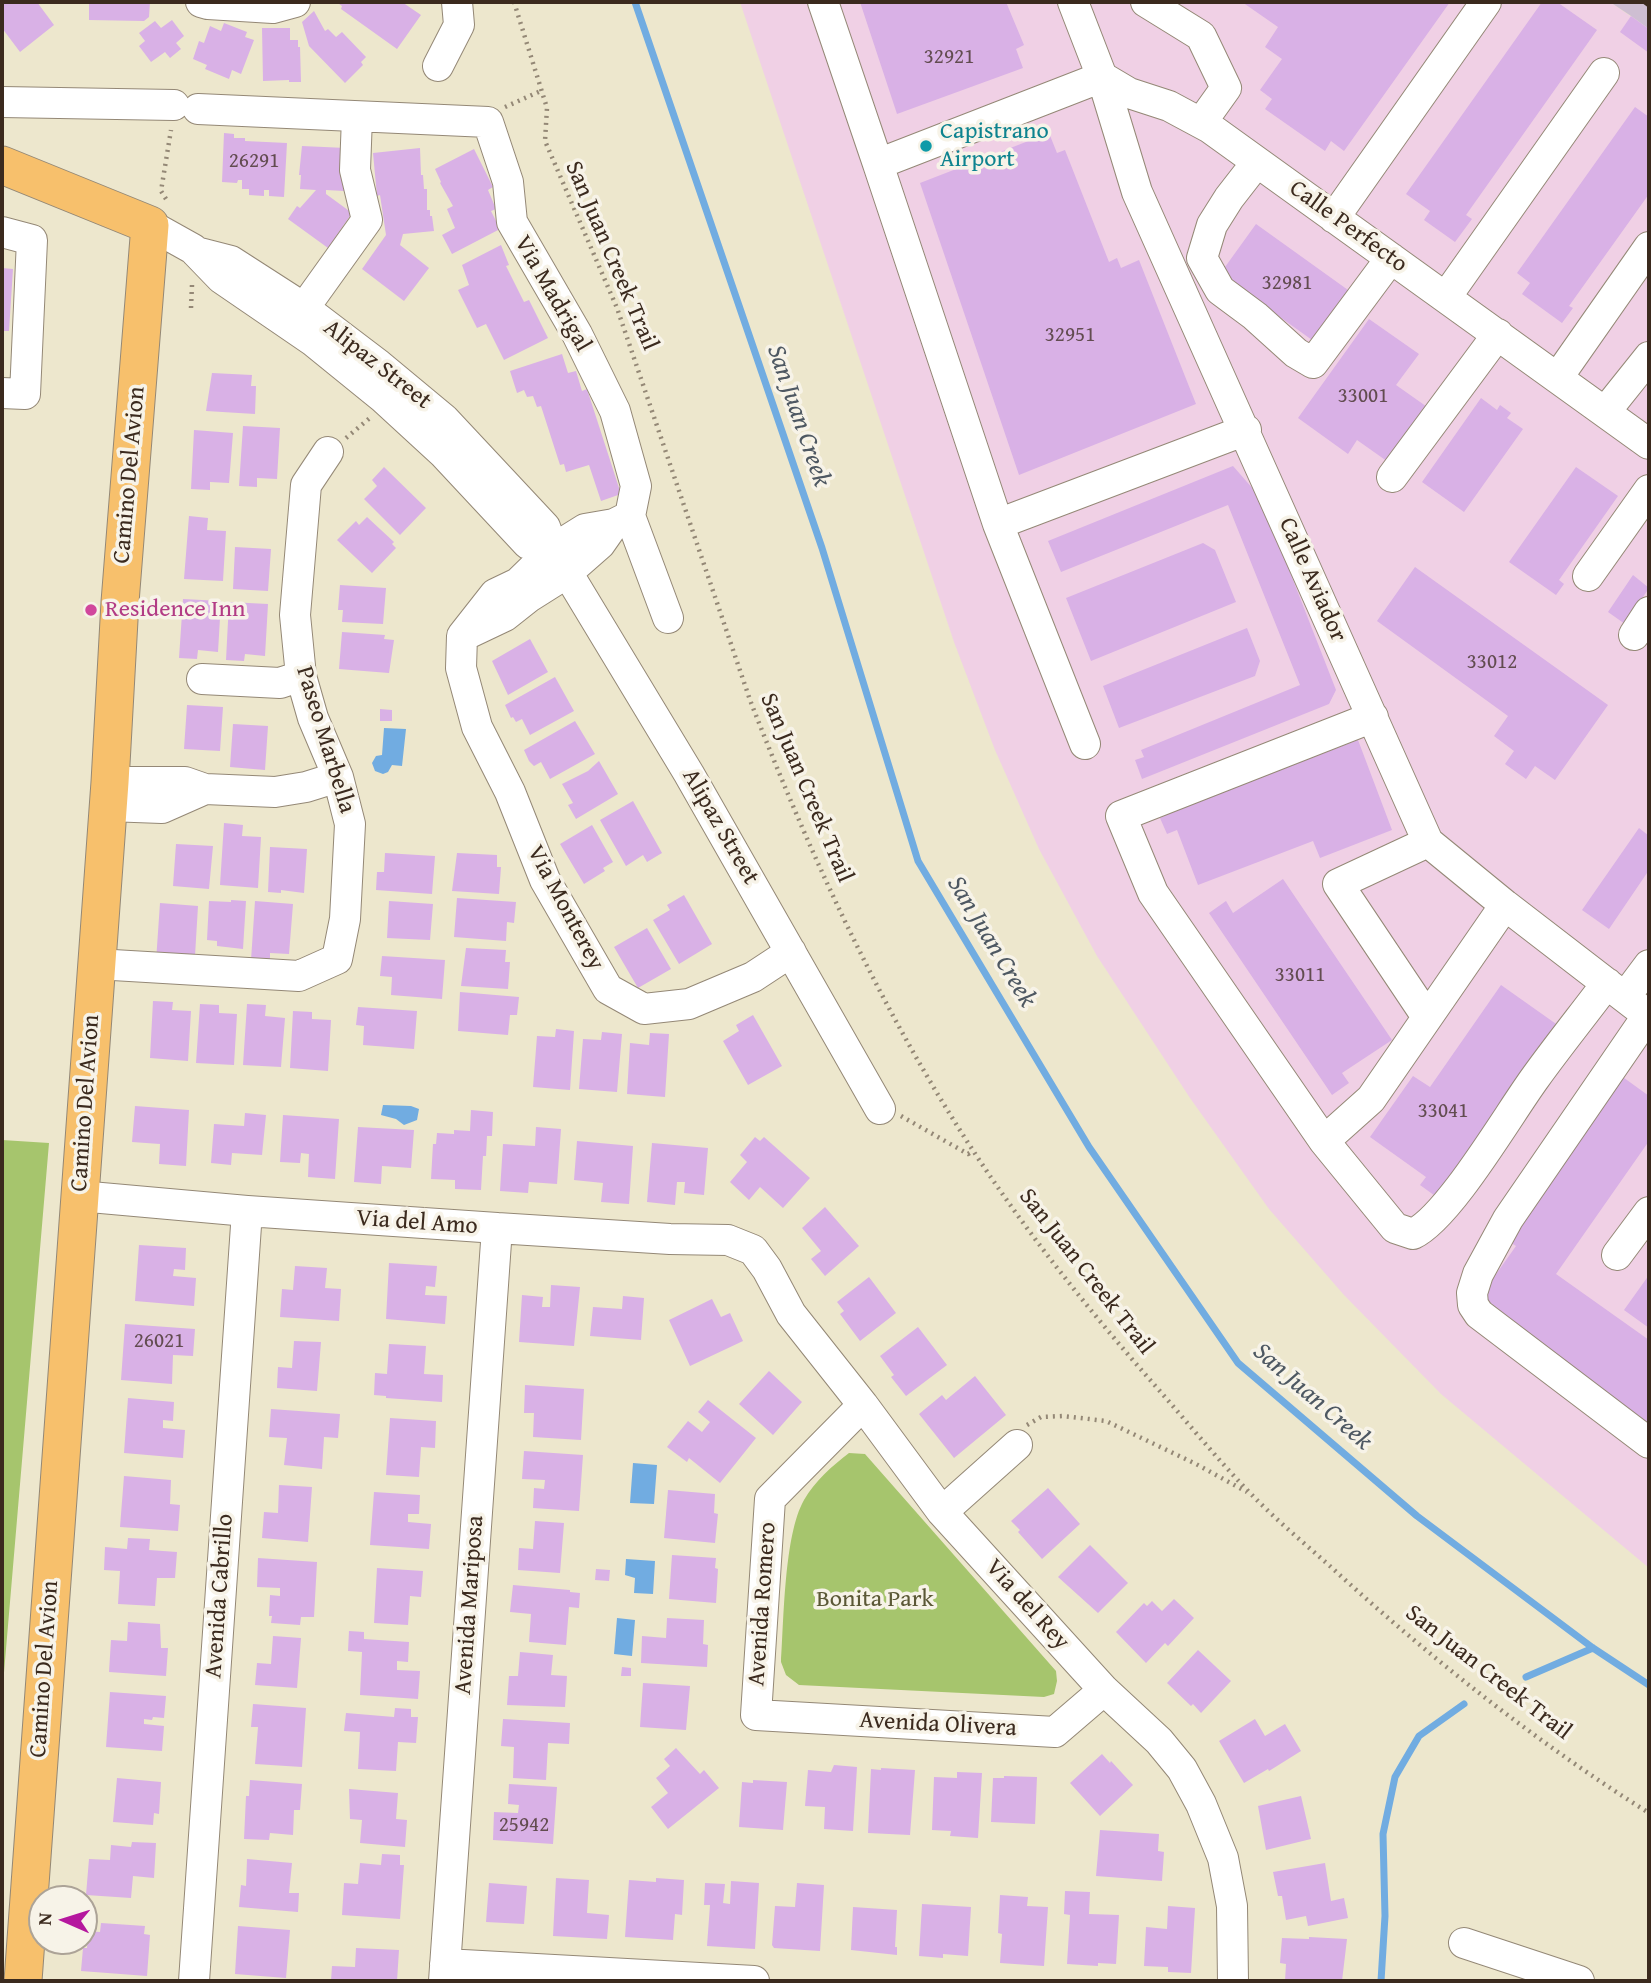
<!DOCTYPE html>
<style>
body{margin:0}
#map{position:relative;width:1651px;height:1983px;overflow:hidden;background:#ede7cd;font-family:"Gentium Book Plus",serif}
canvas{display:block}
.frame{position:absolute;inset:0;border:4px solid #3b2a1e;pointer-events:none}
.north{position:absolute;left:28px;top:1885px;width:70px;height:70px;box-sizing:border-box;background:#f7f3e8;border:2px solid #aca397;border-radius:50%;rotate:273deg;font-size:19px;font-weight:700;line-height:28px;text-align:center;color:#3b2a1e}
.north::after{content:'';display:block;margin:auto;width:24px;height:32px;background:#b5179e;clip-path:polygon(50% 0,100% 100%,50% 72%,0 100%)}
</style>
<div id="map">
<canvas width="1651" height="1983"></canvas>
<div class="frame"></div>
<div class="north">N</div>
</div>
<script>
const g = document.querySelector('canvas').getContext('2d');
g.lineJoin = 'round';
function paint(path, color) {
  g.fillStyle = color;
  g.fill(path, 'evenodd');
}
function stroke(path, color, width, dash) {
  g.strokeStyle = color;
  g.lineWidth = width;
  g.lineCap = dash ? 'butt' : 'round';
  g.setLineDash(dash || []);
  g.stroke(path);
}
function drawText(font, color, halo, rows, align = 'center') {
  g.font = font + ' "Gentium Book Plus",serif';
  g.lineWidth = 7;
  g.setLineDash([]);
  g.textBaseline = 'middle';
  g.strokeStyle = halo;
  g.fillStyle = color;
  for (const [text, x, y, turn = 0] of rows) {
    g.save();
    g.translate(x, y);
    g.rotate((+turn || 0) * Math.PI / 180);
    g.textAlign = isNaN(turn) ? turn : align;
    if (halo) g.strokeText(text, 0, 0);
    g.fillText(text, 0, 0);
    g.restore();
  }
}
const built = new Path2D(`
 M740,2H1610L1649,29V1568L1441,1394L1344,1295L1269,1209L1190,1098L1097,956L1039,849L995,750L954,642Z`);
const industrial = new Path2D(`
 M1610,2H1649V29L1631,16Z`);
const green = new Path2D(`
 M2,1140L49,1143L2,1696Z
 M849,1453L865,1454L1056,1671L1057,1681L1054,1694L1044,1697L799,1685L786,1675L781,1662C784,1620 784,1535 804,1500C815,1481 832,1466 849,1453Z`);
const water = new Path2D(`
 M384,728L406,729L402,766L392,765L388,772L383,774L375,771L372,763L376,756L382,755Z
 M383,1105L411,1106L419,1109L417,1120L404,1125L396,1119L381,1115Z
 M633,1463L657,1465L654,1504L630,1503Z
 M626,1559L655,1561L653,1594L634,1593L635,1578L625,1575Z
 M617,1618L635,1620L632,1656L614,1654Z`);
const stream = new Path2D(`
 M635,2L822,548L918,861L1089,1147L1238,1363L1417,1516L1593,1648L1649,1685
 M1526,1677L1593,1648
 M1381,1981L1385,1916L1383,1834L1395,1777L1419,1736L1464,1704`);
const building = new Path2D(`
 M2,2H37L54,25L20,52L2,28Z
 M89,2H150L149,17L144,21L89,20Z
 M336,2H402L421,15L397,49L341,9L342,6Z
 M860,2H1006L1024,45L1016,49L1023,68L897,114Z
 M1242,2H1450L1344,151L1331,141L1325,151L1265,109L1272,99L1260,90L1282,59L1265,47L1278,27Z
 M1542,2H1557L1597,30L1466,215L1472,219L1455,242L1424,220L1430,211L1406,194Z
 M314,11L325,31L328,29L336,37L342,32L366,57L361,62L363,65L345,83L309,46L302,22Z
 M1631,16L1649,29V53L1620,32Z
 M172,20L184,36L176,43L181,49L170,58L165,52L151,62L139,46L145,41L139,33L155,21L161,28Z
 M224,23L247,32L245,37L254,40L241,74L232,70L229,79L205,69L207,65L193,59L199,41L204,43L210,26L221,31Z
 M262,28H290V40H298V47H300L301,82H289V80L263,81Z
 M1635,107L1649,117V194L1569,306L1573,308L1562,323L1522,294L1530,283L1517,273Z
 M224,133L234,134V138H245V141L287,143L284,197L269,196V190H264V196L249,195V189H242V180H238L237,183L222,182Z
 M1049,133L1057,153L1065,150L1109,262L1117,258L1121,268L1139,260L1196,404L1019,475L920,183Z
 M302,146L346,148L344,191L326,190V194L352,213L328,248L288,219L297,206L300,208L316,190L300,189L301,175H299Z
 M420,148L421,175H423L424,189H427V210H430V216H432L434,231L403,234L400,245L429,268L404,301L362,269L386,235L380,195L377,196L373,153Z
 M474,149L493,187L488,190L496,209L491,211L500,229L452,254L442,235L455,228L447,209L453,206L440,183L441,182L435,169Z
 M1256,224L1355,295L1319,345L1220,274Z
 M501,245L509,265L506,266L524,302L529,300L548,338L504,360L486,324L477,328L458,290L469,285L462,265Z
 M2,268L13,269L9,331H2Z
 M1369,319L1419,354L1396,385L1430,409L1391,464L1357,440L1348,454L1298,418Z
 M562,354L568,373L576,371L582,391L587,389L621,494L601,501L589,465L566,472L564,464L560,465L541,406L537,407L533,396L527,397L524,390L517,393L510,371Z
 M212,373L252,375L251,386H256L255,414L206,411Z
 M1481,398L1497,410L1500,405L1511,413L1507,418L1523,429L1464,512L1422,482Z
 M243,426L280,428L277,479L257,478V487L239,486Z
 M194,430L233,433L229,483L210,482V490L191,489Z
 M1233,466L1261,498L1336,690L1329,704L1142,779L1135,760L1144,757L1141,750L1300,685L1228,505L1061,572L1048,541Z
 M384,467L426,508L400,535L364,499L377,486L372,480Z
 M1576,467L1618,496L1559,580L1564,584L1556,595L1509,562Z
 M189,516L208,518L207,530L226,531L223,581L184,579Z
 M367,517L394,542L392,544L396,548L372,573L337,540L356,521L359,525Z
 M1203,543L1215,550L1236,602L1091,661L1066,598Z
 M235,547L271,549L268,591L233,589Z
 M1415,567L1608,705L1555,780L1535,766L1526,779L1505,764L1514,751L1494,736L1508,716L1377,621Z
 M1633,575L1649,588L1625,624L1608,612Z
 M340,585L386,588L383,624L342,622L343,610H338Z
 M183,599L221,601L218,652L198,650L197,659L179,658Z
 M229,602L268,604L265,656L245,654L244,661L226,660Z
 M1247,628L1260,661L1255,676L1119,728L1103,686Z
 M342,632L385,635L384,639L394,640L389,673L339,669Z
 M530,639L548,672L508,695L492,661Z
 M555,677L574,711L530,735L522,719L516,722L513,717L511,718L505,705Z
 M187,705L223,707L220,751L184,749Z
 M380,709L392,710V721H380Z
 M575,721L595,754L550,779L541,762L534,766L529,761L524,750Z
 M233,724L268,726L265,770L230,767Z
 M1358,740L1392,830L1320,858L1313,841L1198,885L1177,830L1167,834L1160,818L1165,816V814Z
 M599,761L618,794L576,819L568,805L573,803L562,784L588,771Z
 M633,801L662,853L647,862L643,855L626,866L600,820Z
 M224,823L243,825L242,836L261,837L258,888L220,885Z
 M592,825L613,862L603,868L605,871L584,884L560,844Z
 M1639,828L1649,836V870L1609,929L1582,910Z
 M176,844L213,846L209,889L173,886Z
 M270,847L307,849L304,893L281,890V893L268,892Z
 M385,853L435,856L432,894L376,890L377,872H384Z
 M457,853L497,855V867H501L499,894L452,891Z
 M1283,879L1392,1040L1342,1073L1349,1083L1332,1095L1209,913L1226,901L1233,913Z
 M684,895L712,944L679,964L653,920L670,910L667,905Z
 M457,898L516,902L514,923L507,922L506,941L454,937Z
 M231,900L246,901L243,949L217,946V941L207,940L209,901L231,902Z
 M255,901L293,904L289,954L270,953V961L251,960Z
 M389,901L433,904L430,940L387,938Z
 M160,903L198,906L195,956L156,961Z
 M647,928L671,969L638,988L614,947Z
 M466,948L506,950L505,962H510L508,989L461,986Z
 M382,956L445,960L442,999L391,995L392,977L380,976Z
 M1501,985L1559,1026L1438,1198L1420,1185L1426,1177L1370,1137L1413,1076L1430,1087Z
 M460,992L519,997L517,1015H510L508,1035L458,1031Z
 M153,1001L173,1002L172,1010L191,1011L188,1061L150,1058Z
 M200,1004L219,1005V1013L237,1014L234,1065L196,1063Z
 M247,1004L266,1005L265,1016L285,1018L281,1067L243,1065Z
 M358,1007L417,1011L414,1049L363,1045L364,1026L356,1025Z
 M293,1011L312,1012V1019L331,1020L328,1071L290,1068Z
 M753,1015L782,1066L748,1085L723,1041L739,1031L736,1025Z
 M556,1029L574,1031L570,1090L533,1087L537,1036L555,1037Z
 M602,1032L622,1034L617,1092L579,1089L583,1039L601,1040Z
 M650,1033L669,1034L665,1097L627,1094L630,1043L649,1045Z
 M1620,1075L1649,1096V1141L1556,1274L1649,1340V1424L1477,1301L1516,1246L1505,1239Z
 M135,1106L189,1110L186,1166L159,1164L160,1144L132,1142Z
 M471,1110L493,1112L492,1136H487L486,1156H483L481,1190L455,1189V1180L431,1179L433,1144H436L437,1133L454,1134V1130L470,1131Z
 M245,1113L266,1115L262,1155L232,1153L231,1165L211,1163L214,1124L244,1126Z
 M283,1115L339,1119L335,1179L308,1177L309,1154L301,1153L300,1163L280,1162Z
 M358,1127L414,1130L411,1168L382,1166L381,1184L354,1182Z
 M536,1127L561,1129L557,1184L529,1182L528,1193L500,1191L503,1144L535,1146Z
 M755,1137L760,1141L764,1137L810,1178L783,1208L760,1187L749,1200L730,1182L747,1162L740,1155Z
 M577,1141L633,1146L629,1204L601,1202L603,1183L574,1180Z
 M652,1143L708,1148L704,1195L684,1193L685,1182H677L675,1205L647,1202Z
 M825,1207L859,1246L825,1276L811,1259L821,1251L802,1228Z
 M139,1245L186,1248L185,1270L174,1269L173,1276L196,1278L194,1306L135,1301Z
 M389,1263L437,1266L435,1287L426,1286L425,1295L447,1296L445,1324L386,1319Z
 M295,1266L327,1268L325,1288L341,1289L339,1321L280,1317L282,1289L293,1290Z
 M1649,1275V1328L1624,1310Z
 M869,1277L896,1313L860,1341L840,1314L844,1311L837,1302Z
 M551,1285L580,1287L574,1346L519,1342L522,1295L543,1297L542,1307H550Z
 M623,1296L644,1298L641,1340L590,1336L593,1307L622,1309Z
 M712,1299L721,1317L730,1313L743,1341L690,1366L669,1320Z
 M125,1324L195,1329L193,1356L173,1355L172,1384L121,1380Z
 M918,1327L947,1365L906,1396L891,1377L894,1375L880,1356Z
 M294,1341L321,1342L317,1391L277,1388L278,1367L292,1368Z
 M389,1344L426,1346L424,1374L443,1375L442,1402L386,1398V1396L374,1395L375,1373L387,1374Z
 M769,1371L802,1402L773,1435L739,1404Z
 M975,1376L1006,1415L954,1458L919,1414L942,1395L946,1400Z
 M525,1385L584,1389L581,1440L533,1437L534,1413H524Z
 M128,1398L174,1402L173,1421L163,1420V1428L185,1430L183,1458L124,1453Z
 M708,1400L756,1438L720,1483L689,1458L687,1462L667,1447L688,1421L702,1432L710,1422L698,1412Z
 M271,1409L340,1414L338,1438L324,1437L322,1469L284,1465L287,1438L269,1437Z
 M390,1418L436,1421L435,1448L421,1447L419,1477L386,1475Z
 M524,1451L583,1455L579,1511L533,1508L534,1488L544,1489L545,1480L522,1479Z
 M124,1476L171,1480L170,1504L180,1505L178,1531L120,1527Z
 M279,1485L312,1487L308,1542L262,1538L264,1512L278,1513Z
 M1048,1488L1080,1524L1042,1559L1018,1532L1020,1530L1011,1521Z
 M668,1490L715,1494L714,1513L718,1514L715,1543L664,1538Z
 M374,1492L420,1495L419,1514H408V1522L431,1524L429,1549L370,1545Z
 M535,1521L564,1523L560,1573L518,1570L519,1548L533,1549Z
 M128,1538L150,1539L149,1550L177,1552L175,1578H157L155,1606L118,1604L120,1571L104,1570L105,1547L127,1549Z
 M1090,1545L1128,1583L1098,1613L1058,1577Z
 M672,1555L716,1558L715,1568L718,1569L716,1603L669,1599Z
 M258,1558L317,1562L314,1617H301L300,1625L271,1623L272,1616H269L270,1595L280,1596V1588L257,1587Z
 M377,1568L423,1571L421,1597L410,1596L408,1625L374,1623Z
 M596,1569L610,1570L609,1581L595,1580Z
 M513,1585L570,1590V1592L580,1593L579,1608L569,1607L566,1645L529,1642L531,1614L510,1612Z
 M1174,1599L1194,1618L1168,1646L1165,1643L1146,1663L1116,1632L1144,1603L1147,1606L1152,1601L1162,1611Z
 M667,1618L704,1620L703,1644L708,1645L707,1667L641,1663L642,1636L666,1638Z
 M128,1622L160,1624L161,1648H168L166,1676L109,1672L111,1640L127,1641Z
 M349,1631L364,1632V1639L409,1642L408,1662L397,1661V1670L420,1671L418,1699L360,1695L362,1652L348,1651Z
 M273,1636L301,1638L297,1688L255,1685L257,1663L271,1664Z
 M1198,1650L1231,1681L1201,1713L1193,1704L1191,1706L1167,1683Z
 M520,1652L553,1655L551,1675L567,1676L565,1707L507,1705L509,1676H518Z
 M622,1667L631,1668V1676H621Z
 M643,1683L690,1686L686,1730L640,1727Z
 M110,1692L166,1696L164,1718L153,1717L152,1720L144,1719V1724L164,1726L162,1751L106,1747Z
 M253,1704L306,1708L302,1767L255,1764L258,1727H251Z
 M395,1708L411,1709V1717H418L416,1743L398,1742L396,1771L358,1769L360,1732L344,1731L346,1713L394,1717Z
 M503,1719L570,1723L569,1744L548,1743L546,1780L513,1778L514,1747L501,1746Z
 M1255,1719L1265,1736L1285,1724L1301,1751L1269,1771L1268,1769L1244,1783L1219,1741Z
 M676,1748L700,1774L704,1770L719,1788L668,1829L651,1807L668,1793L656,1778L670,1766L664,1759Z
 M1102,1754L1110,1763L1111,1761L1133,1785L1100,1816L1070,1783Z
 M834,1765L857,1767L853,1831L824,1829L825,1807L805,1806L808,1770L831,1772Z
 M881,1768L915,1770L910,1835L868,1833L871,1769L881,1770Z
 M957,1772L982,1773L978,1838L950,1836L951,1831L932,1830L934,1777L957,1778Z
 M1004,1776L1037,1777L1035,1824L991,1822L993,1778H1004Z
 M117,1778L161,1782L159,1814L154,1813L153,1825L113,1822Z
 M250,1780L302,1784L300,1810H294L293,1835L270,1833L269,1840L244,1839L246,1796H249Z
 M753,1780L787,1782L783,1830L739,1827L742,1782L753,1783Z
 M509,1784L557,1787L553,1844L493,1840L494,1812L518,1813L519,1805L508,1804Z
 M349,1789L398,1793L396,1819L407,1820L405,1847L360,1843L362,1820L350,1819Z
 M1301,1796L1311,1839L1266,1850L1258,1806Z
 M1100,1830L1159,1834L1158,1851L1164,1852L1162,1881L1096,1876Z
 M132,1842L156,1843L154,1878L133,1876L131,1898L86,1895L89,1859L110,1860L111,1845L131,1847Z
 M382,1854L400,1855V1865H404L400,1919L342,1915L344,1883L358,1884L360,1863L381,1865Z
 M247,1859L292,1863L289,1893H299L298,1912L239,1907L241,1885L246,1886Z
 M1325,1863L1331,1901L1344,1898L1348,1918L1308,1926L1306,1916L1286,1920L1282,1896H1278L1273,1872Z
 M556,1878L589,1880L587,1913L609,1915L607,1939L553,1936Z
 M656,1878L684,1880L682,1915L675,1914L673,1940L625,1937L629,1880L656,1882Z
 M731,1881L759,1883L755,1949L707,1946L710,1905H704L705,1883L725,1884L723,1903L730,1904Z
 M489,1883L527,1886L524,1924L486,1922Z
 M797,1883L824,1885L820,1951L774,1948L772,1945L775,1906L795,1907Z
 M1065,1891L1090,1892L1089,1914L1119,1915L1116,1964L1098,1963V1966L1067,1964L1070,1915L1064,1914Z
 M1000,1895L1028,1897L1027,1906L1048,1907L1044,1966L1000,1963L1002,1934L998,1933Z
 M922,1904L971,1907L968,1956L943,1954V1958L919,1956Z
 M1168,1906L1195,1908L1191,1973L1168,1972V1967L1144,1966L1146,1927L1167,1929Z
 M853,1907L897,1910L895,1947H897V1955L851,1950Z
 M101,1923L145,1926L144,1934L150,1935L147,1976L81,1971L83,1948H87L88,1931L100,1932Z
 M238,1926L290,1930L286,1978L235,1974Z
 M1309,1937L1347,1939L1342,1981H1285L1286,1964L1280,1963L1282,1938L1309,1939Z
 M356,1948L399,1950L397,1981H331L332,1966L355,1967Z`);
const path = new Path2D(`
 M514,2L547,108L545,141L617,308L750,700C811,857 881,1010 974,1152C1029,1236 1092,1314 1158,1389C1188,1423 1218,1460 1250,1493C1275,1519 1304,1543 1331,1567C1429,1657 1536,1742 1649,1813
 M505,107L543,90
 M166,199L161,191L171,130
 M191,308L192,285
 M346,438L371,417
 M901,1116L968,1154L973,1151
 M1027,1425L1041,1417L1063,1416L1106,1421L1196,1464L1247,1492`);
const minor = new Path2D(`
 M201,2L208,4L273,8L295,2
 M823,2L878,164L1102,77L1137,192L1428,842L1338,884L1427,1017
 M1073,2L1102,77L1129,93L1169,106L1210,128L1649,444
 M1146,2L1201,36L1226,88L1201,123
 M438,66L459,25L457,2
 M2,102L174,105
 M198,109L488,122L508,182L512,222L577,334L615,411L636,486L630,516L668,618
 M1257,162L1229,198L1212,225L1202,258L1220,290L1255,316L1296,353L1313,363L1391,258
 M878,164L998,524L1246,430
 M1334,218L1486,2
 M150,225L193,249L221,278L313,341L382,397L444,454L528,544L553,549
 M2,232L32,240L25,394L2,393
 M196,252L231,261L304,308L379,365L444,419L545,527L553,549L689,774L880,1109
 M1446,297L1604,73
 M304,308L367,220L355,170L357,117
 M1558,377L1649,247
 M1605,412L1649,357
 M1392,477L1498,334
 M630,516L614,524L585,529L553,549L518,583L495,594L462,636L461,668L477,727L510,792L545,880L608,989L644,1009L689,1004L753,977L791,952
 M998,524L1085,744
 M1588,576L1649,490
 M465,635L505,616L529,597L567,573L600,544L614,524
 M1634,635L1649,612
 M202,679L280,683L301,676
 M1373,717L1121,816L1153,893L1324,1141L1371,1099L1505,905
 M110,782H185L205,789L275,792L306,787L338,777
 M108,806L162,808L205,789
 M1428,842L1505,905L1649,1016
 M96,964L299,976L337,959L345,919L350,824L338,777L313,718L301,676L295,615L306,485L328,452
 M1625,997L1649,965
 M1648,1015L1508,1219L1478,1274L1472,1293L1473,1305L1479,1314L1649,1443
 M1324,1141L1395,1228L1413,1234C1449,1217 1508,1115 1535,1078C1558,1046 1583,1015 1607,983
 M79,1196L247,1211L497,1228L670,1239L728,1240L753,1250L767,1269L791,1314L863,1405L942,1512L1104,1690L1159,1741L1182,1769L1201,1804L1223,1858L1232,1906L1233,1981
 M1617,1255L1649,1212
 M863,1405L770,1499L756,1715L1055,1732L1104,1690
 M942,1512L1017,1445
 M1464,1943L1579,1981
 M445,1964L754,1981
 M194,1981L247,1211
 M444,1981L497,1228`);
const major = new Path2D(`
 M2,165L150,225L120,602L110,782L23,1981`);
const rail = new Path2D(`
 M1645,2L1649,5`);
const markers = [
 [926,146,7,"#0f9aa8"],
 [91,610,7,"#d1479c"]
];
const numberNames = [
 ["32921",949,58],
 ["26291",254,162],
 ["32981",1287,284],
 ["32951",1070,336],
 ["33001",1363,397],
 ["33012",1492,663],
 ["33011",1300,976],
 ["33041",1443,1112],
 ["26021",159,1342],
 ["25942",524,1826]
];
const cultureNames = [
 ["Capistrano",940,132],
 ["Airport",940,160]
];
const streetNames = [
 ["Calle Perfecto",1348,227,36],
 ["San Juan Creek Trail",611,256,67],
 ["Via Madrigal",552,294,60],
 ["Alipaz Street",377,365,38],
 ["Camino Del Avion",130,475,-85],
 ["Calle Aviador",1312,580,66],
 ["Paseo Marbella",325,740,73],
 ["San Juan Creek Trail",806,788,67],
 ["Alipaz Street",720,827,60],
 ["Via Monterey",565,908,62],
 ["Camino Del Avion",86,1103,-86],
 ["Via del Amo",417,1223,4],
 ["San Juan Creek Trail",1086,1272,52],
 ["Avenida Cabrillo",220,1596,-86],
 ["Avenida Romero",763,1604,-86],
 ["Avenida Mariposa",470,1605,-86],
 ["Via del Rey",1027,1605,48],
 ["Camino Del Avion",45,1669,-86],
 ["San Juan Creek Trail",1488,1673,38],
 ["Avenida Olivera",938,1725,3]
];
const hotelNames = [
 ["Residence Inn",105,610]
];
const parkNames = [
 ["Bonita Park",875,1600]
];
const waterNames = [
 ["San Juan Creek",798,416,71],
 ["San Juan Creek",991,942,59],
 ["San Juan Creek",1312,1397,41]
];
paint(built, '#f0d0e5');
paint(industrial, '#cebed2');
paint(green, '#a6c56d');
paint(water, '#71ace1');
stroke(stream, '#71ace1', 7);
paint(building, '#d9b1e6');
stroke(minor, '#948876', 32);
stroke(major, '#948876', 39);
stroke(path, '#948876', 4.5, [2, 5]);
stroke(minor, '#fff', 30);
stroke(major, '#f7c06c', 37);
stroke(rail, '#3b2a1e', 5, [10, 5]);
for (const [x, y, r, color] of markers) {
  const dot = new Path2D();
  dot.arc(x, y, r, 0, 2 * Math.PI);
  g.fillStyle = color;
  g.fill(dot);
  stroke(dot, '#f7f3e8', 2.5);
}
drawText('21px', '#624c50', null, numberNames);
drawText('24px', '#0d838f', '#f7f3e8', cultureNames, 'left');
drawText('24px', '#3b2a1e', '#f7f3e8', streetNames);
drawText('24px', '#b23c85', '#f7f3e8', hotelNames, 'left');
drawText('24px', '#5b5836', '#f7f3e8', parkNames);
drawText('italic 26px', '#4e5862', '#f7f3e8', waterNames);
</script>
